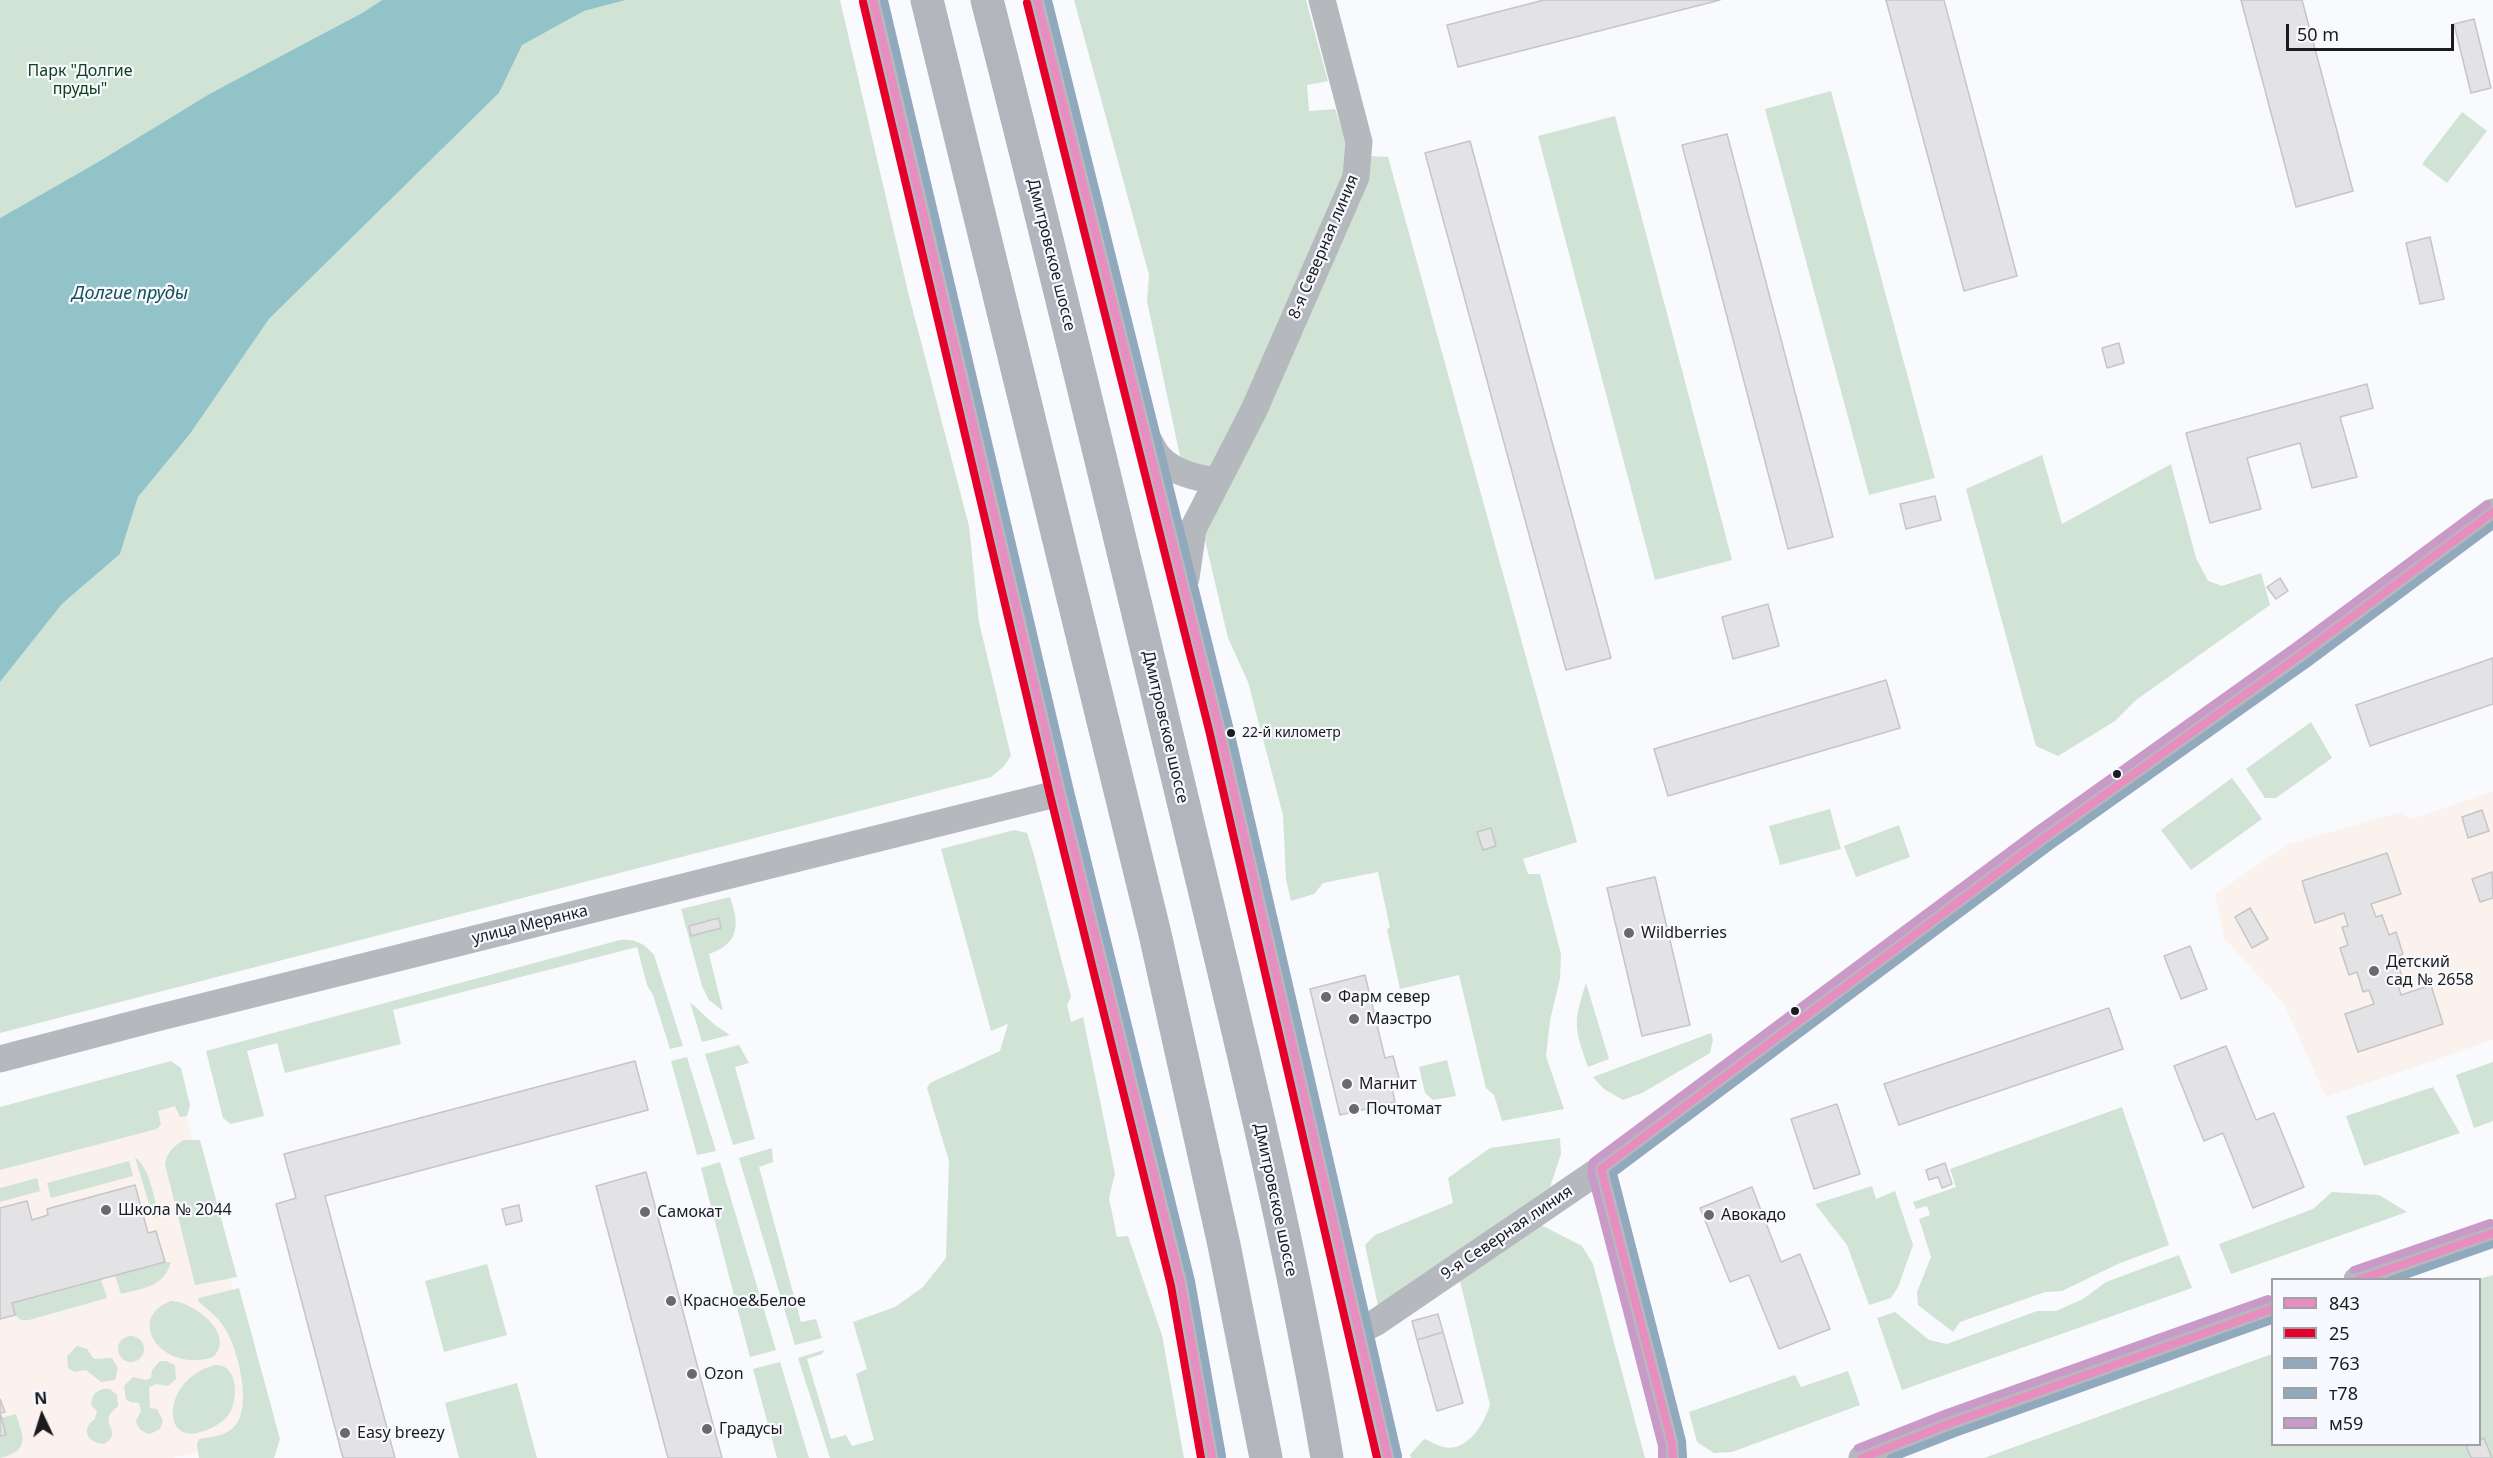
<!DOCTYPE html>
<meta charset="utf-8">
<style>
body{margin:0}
#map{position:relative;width:2493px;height:1458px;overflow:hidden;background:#f9fafd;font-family:"Noto Sans",sans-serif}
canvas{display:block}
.legend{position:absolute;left:2271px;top:1278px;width:210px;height:168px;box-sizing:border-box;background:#f7f9ff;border:2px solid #9fa1a5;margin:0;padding:8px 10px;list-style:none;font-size:18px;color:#1b1c1e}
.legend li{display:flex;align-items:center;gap:12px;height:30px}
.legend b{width:30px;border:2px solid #9fa1a5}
.north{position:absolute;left:12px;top:1386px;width:60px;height:60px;-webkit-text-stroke:4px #f7f9ff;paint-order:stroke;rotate:356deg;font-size:16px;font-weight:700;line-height:24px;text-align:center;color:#1b1c1e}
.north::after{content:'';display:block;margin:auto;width:21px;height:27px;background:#1b1c1e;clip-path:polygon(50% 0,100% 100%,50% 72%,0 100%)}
.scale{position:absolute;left:2286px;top:24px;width:168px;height:27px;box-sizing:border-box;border:3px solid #1b1c1e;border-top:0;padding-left:8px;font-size:18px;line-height:21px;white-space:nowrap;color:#1b1c1e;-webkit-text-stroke:4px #f7f9ff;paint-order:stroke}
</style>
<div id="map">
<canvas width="2493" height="1458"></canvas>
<ul class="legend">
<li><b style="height:8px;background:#e88dc0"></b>843</li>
<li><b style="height:8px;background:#e4002b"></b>25</li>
<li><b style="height:8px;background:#90a9bc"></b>763</li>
<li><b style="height:8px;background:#90a9bc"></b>т78</li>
<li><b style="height:8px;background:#c99ac8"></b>м59</li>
</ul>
<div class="north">N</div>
<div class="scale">50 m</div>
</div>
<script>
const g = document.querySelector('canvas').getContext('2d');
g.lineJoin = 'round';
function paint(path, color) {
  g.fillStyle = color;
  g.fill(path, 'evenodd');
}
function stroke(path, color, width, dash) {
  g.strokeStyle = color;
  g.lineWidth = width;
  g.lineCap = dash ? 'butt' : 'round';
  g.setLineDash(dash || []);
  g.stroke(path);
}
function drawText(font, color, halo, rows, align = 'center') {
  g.font = font + ' "Noto Sans",sans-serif';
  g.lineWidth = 4.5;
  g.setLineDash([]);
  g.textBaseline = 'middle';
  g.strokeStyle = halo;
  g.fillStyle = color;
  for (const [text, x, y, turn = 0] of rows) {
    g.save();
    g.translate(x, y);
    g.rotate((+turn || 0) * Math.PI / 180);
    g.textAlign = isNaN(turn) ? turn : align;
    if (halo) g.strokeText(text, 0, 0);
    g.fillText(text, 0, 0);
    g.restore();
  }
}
const education = new Path2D(`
 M2493,791V1040L2326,1097L2284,1004L2224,938L2215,894L2289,844L2401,812L2412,819Z
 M178,1085L272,1433L172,1458H0V1130Z`);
const green = new Path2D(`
 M0,0H382L362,13L211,93L98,162L0,218Z
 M626,0H840L908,292L969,526L979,622L1011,756L1003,767L991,777L0,1033V682L62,604L120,554L138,497L190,434L269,319L499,93L521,45L584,11Z
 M1074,0H1306L1328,81L1307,85L1309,111L1335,109L1345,139L1369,156L1388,157L1577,842L1523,859L1528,874H1540L1561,954L1560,978L1550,1021L1546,1056L1564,1109L1502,1121L1494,1095L1486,1088L1459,975L1400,989L1387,929L1390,928L1378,872L1323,883L1314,894L1291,901L1286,879L1283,815L1248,682L1228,638L1205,540L1209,509L1189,466L1180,456L1147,301L1149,275Z
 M1831,91L1935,478L1869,495L1765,109Z
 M2462,112L2487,131L2447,183L2422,164Z
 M1615,116L1732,560L1655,580L1538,136Z
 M2042,455L2062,524L2171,464L2196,558L2208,581L2222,586L2261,573L2270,605L2136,700L2115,721L2058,756L2036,746L1966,489Z
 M2311,722L2332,758L2276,798H2265L2246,769Z
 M2232,778L2262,819L2191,870L2161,830Z
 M1830,809L1841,849L1780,865L1769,826Z
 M1899,825L1910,857L1856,877L1844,846Z
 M1014,830L1027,833L1034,855L1071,997L1067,1005L1071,1022L1083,1017L1115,1174L1109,1198L1117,1237L1128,1236L1162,1335L1184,1458H830L798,1358L824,1350L822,1354L807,1359L831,1439L846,1435L852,1446L874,1440L856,1374L867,1369L853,1322L895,1307L923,1287L946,1258L949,1161L927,1088L930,1083L1000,1051L1008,1024L991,1031L941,849Z
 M730,897C740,925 739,944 709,954L723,1011L709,1000L702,986L681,909Z
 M620,940C635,939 644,943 654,955L683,1046L670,1049L653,995L647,985L637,947L393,1010L401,1044L285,1073L277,1043L247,1051L264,1116L231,1124L223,1118L206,1051Z
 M1586,983L1609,1059L1588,1067C1574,1027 1573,1023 1586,983Z
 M690,1002L715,1025L730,1035L702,1042Z
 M1711,1033L1713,1040L1710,1053L1642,1093L1623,1100L1604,1089L1593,1077Z
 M739,1045L749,1063L735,1067L755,1139L733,1145L705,1054Z
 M687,1057L716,1151L697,1155L671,1061Z
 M1447,1060L1456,1096L1433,1100L1425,1093L1419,1067Z
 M171,1061L181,1068L190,1105L187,1116L180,1117L175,1106L158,1111L161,1124L157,1129L0,1170V1107Z
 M2493,1062V1121L2474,1128L2456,1075Z
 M2433,1087L2460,1133L2364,1166L2346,1116Z
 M2122,1107L2169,1245L2120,1263L2062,1291L2045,1292L1960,1322L1953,1332L1918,1305L1917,1292L1931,1257L1919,1219L1930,1215L1927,1206L1916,1209L1913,1202L1956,1187L1950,1169Z
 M1560,1138L1561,1154L1550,1187L1378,1306L1365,1245L1375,1235L1453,1203L1448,1178L1490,1148Z
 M184,1140H200L237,1277L195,1285L165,1164C167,1152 174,1146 184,1140Z
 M772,1148L773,1162L759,1167L801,1322L816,1319L822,1338L795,1345L739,1158Z
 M135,1157C151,1170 153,1196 159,1216L153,1218Z
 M129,1161L133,1176L51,1198L47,1183Z
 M720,1162L776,1350L750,1357L701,1168Z
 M37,1178L40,1191L0,1202V1188Z
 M1872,1186L1876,1199L1895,1191L1913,1245L1898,1287L1891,1298L1869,1305L1847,1245L1815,1204Z
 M2332,1192L2379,1195L2407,1212L2231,1274L2219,1244L2313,1209Z
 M1539,1224L1582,1246L1593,1264L1645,1458H1411L1410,1455L1424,1439C1430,1441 1436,1445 1443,1447C1467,1453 1484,1424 1490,1405L1460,1281Z
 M2179,1255L2192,1288L1902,1390L1877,1318L1895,1312L1929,1340L1947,1344L2037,1311H2056L2083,1299L2106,1282Z
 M165,1262H171C164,1287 144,1288 121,1294L115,1275Z
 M487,1264L507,1335L444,1352L425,1281Z
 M2493,1275V1458H1984L2272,1354V1444H2480L2479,1279Z
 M101,1279L107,1298L29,1320H21L15,1315L12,1303Z
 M239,1288L280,1439L274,1458H199L197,1444L199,1439C211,1437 225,1436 234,1427C253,1408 238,1348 224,1327C218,1317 207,1309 198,1301L199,1298Z
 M171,1301C193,1301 237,1335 213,1357C162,1374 124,1318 171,1301Z
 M118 1349a13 13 0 1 1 26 0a13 13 0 1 1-26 0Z
 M77,1346L87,1349L94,1359L112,1358L118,1368L115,1380L101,1382L86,1370L75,1372L68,1368L67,1356Z
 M160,1361H166L175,1365L176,1379L168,1386L156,1384L149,1387L150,1408L157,1409L163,1421L160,1429L150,1434C142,1432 138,1429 136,1421L141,1411L139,1403L130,1402L126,1399L124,1386L133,1377L146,1380L151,1378L152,1370Z
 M780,1362L809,1458H777L753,1369Z
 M216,1365C239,1365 238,1400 229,1414C222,1424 209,1430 197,1433C160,1441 165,1376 216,1365Z
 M1848,1371L1860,1405L1732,1452L1714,1453L1697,1442L1689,1412L1795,1375L1801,1387Z
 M517,1383L537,1458H459L445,1403Z
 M104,1389H110L117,1395L118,1406C115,1409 112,1411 110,1414C103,1425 123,1433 104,1444C87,1443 80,1429 95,1419L97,1411L91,1405C92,1395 95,1391 104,1389Z
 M16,1414C24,1439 30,1450 0,1458V1436L6,1435L1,1418Z`);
const water = new Path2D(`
 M382,0H626L584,11L522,45L499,93L269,319L190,434L138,497L120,554L62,604L0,682V218L98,162L211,93L362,13Z`);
const building = new Path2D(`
 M1544,0H1720L1458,67L1447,25Z
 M1886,0H1944L2017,276L1964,291Z
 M2241,0H2302L2353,191L2296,207Z
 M2474,19L2491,88L2471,93L2454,24Z
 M1727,134L1833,537L1788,549L1682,145Z
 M1470,141L1611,658L1566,670L1425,153Z
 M2430,237L2444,299L2420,304L2406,243Z
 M2119,343L2124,363L2107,368L2102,348Z
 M2367,384L2373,408L2340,417L2357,477L2312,488L2300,443L2247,458L2261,509L2210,523L2186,433Z
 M1935,496L1941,520L1906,529L1900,504Z
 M2280,578L2288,591L2276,599L2267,587Z
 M1768,604L1779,646L1733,659L1722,617Z
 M2493,658V704L2370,746L2356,705Z
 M1886,680L1900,728L1668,796L1654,749Z
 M2482,810L2489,831L2468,838L2462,817Z
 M1491,828L1496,846L1483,850L1477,832Z
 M2387,853L2401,894L2371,904L2376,917L2382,915L2389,935L2396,932L2403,954L2396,957L2402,977L2396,979L2401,995L2431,985L2443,1024L2358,1052L2345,1014L2374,1004L2369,990L2363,992L2357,972L2349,975L2340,948L2348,945L2342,927L2348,926L2344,913L2315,923L2302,881Z
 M2492,872L2493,898L2480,902L2472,879Z
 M1655,877L1690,1025L1642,1036L1607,888Z
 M2250,908L2268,939L2252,948L2235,917Z
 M719,918L721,928L691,936L689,926Z
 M2190,946L2207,989L2181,999L2164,956Z
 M1365,975L1385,1058L1393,1056L1401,1086L1392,1088L1395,1102L1340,1115L1310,989Z
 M2109,1008L2123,1049L1899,1125L1884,1084Z
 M2226,1046L2256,1120L2274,1113L2304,1187L2253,1208L2223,1133L2204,1141L2174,1066Z
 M635,1061L648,1110L325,1196L395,1458H343L276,1204L296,1198L284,1154Z
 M1837,1104L1860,1174L1814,1189L1791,1119Z
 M1945,1163L1952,1184L1942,1188L1938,1177L1929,1180L1926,1170Z
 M646,1172L700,1376L722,1458H668L596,1186Z
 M135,1185L148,1233L156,1231L165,1262L12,1303L15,1315L0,1319V1208L27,1201L32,1220L48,1215L47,1209Z
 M1752,1187L1781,1262L1800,1254L1830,1329L1779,1349L1749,1275L1730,1282L1700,1208Z
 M519,1205L522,1221L506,1225L502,1209Z
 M1438,1314L1443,1332L1417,1340L1412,1321Z
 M1443,1332L1463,1403L1437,1411L1417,1340Z
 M0,1399L5,1412L0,1413L6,1435L0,1436Z
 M2484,1438L2492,1458H2471L2466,1446L2480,1444V1440Z`);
const minor = new Path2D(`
 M873,0L1060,793L1181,1284L1212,1458
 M1037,0L1219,728L1388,1458
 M1149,441C1152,446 1155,453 1159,457C1173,473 1197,478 1217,481
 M1186,578L1193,529L1254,410L1356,177L1359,142L1322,0
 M0,1059L153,1019L1060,793
 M1601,1169L1672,1444L1673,1458
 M2357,1280L2493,1233
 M1359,1331L1375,1323L1601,1169L2044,838L2302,654L2493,512
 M1862,1458L1951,1423L2272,1309`);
const highway = new Path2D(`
 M927,0L1155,934L1224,1245L1266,1458
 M987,0C1055,265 1118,531 1182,797C1234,1016 1290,1236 1327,1458`);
const bus1 = new Path2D(`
 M873,0L1060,793L1181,1284L1212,1458
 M1037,0L1219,728L1388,1458
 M2358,1280L2493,1233
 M1673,1458L1672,1444L1601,1169L2044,838L2302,654L2493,512
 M1862,1458L1951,1423L2272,1309`);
const bus2 = new Path2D(`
 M863,2L1050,795L1171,1286L1201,1458
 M1027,3L1209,730L1377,1458`);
const bus3 = new Path2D(`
 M884,0L1070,791L1191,1281L1222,1456
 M1048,0L1229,726L1398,1456`);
const bus4 = new Path2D(`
 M2391,1280L2493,1244
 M1683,1457L1682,1441L1613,1173L2050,846L2308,663L2493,525
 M1891,1458L1955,1433L2272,1320`);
const bus5 = new Path2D(`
 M2354,1270L2490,1223
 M1858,1448L1947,1413L2268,1299
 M1662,1458V1446L1591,1172L1593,1162L2038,830L2296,646L2487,504`);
const markers = [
 [1231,733,5,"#1b1c1e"],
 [2117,774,5,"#1b1c1e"],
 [1629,933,6,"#696a6c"],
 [2374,971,6,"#696a6c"],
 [1326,997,6,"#696a6c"],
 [1795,1011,5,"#1b1c1e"],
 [1354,1019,6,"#696a6c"],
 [1347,1084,6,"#696a6c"],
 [1354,1109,6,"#696a6c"],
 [106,1210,6,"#696a6c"],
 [645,1212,6,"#696a6c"],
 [1709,1215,6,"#696a6c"],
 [671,1301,6,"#696a6c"],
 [692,1374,6,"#696a6c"],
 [707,1429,6,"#696a6c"],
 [345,1433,6,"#696a6c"]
];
const busNames = [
 ["22-й километр",1242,733]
];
const parkNames = [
 ["Парк \"Долгие",80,71],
 ["пруды\"",80,89]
];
const streetNames = [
 ["8-я Северная линия",1324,247,-67],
 ["Дмитровское шоссе",1051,255,76],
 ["Дмитровское шоссе",1165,727,77],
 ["улица Мерянка",530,925,-14],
 ["Дмитровское шоссе",1275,1200,78],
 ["9-я Северная линия",1507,1233,-34]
];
const poiNames = [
 ["Wildberries",1641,933],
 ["Детский",2386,962],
 ["сад № 2658",2386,980],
 ["Фарм север",1338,997],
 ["Маэстро",1366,1019],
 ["Магнит",1359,1084],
 ["Почтомат",1366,1109],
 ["Школа № 2044",118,1210],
 ["Самокат",657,1212],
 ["Авокадо",1721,1215],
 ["Красное&Белое",683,1301],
 ["Ozon",704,1374],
 ["Градусы",719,1429],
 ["Easy breezy",357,1433]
];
const waterNames = [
 ["Долгие пруды",130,294]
];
paint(education, '#fbf2ee');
paint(green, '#d0e3d5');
paint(water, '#92c3c8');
paint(building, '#e3e2e4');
stroke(building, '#c6c5c7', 1.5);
stroke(minor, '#b5b9bd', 27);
stroke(highway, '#b2b6bc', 33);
stroke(bus1, '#e88dc0', 8);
stroke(bus2, '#e4002b', 8);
stroke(bus3, '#90a9bc', 8);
stroke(bus4, '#90a9bc', 8);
stroke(bus5, '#c99ac8', 8);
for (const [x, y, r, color] of markers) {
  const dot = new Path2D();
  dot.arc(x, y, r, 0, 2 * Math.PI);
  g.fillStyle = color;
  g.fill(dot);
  stroke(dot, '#f7f9ff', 2);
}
drawText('14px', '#1b1c1e', '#f7f9ff', busNames, 'left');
drawText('16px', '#0d401d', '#f7f9ff', parkNames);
drawText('16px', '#1b1c1e', '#f7f9ff', streetNames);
drawText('16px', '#1b1c1e', '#f7f9ff', poiNames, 'left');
drawText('italic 18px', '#145156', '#f7f9ff', waterNames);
</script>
